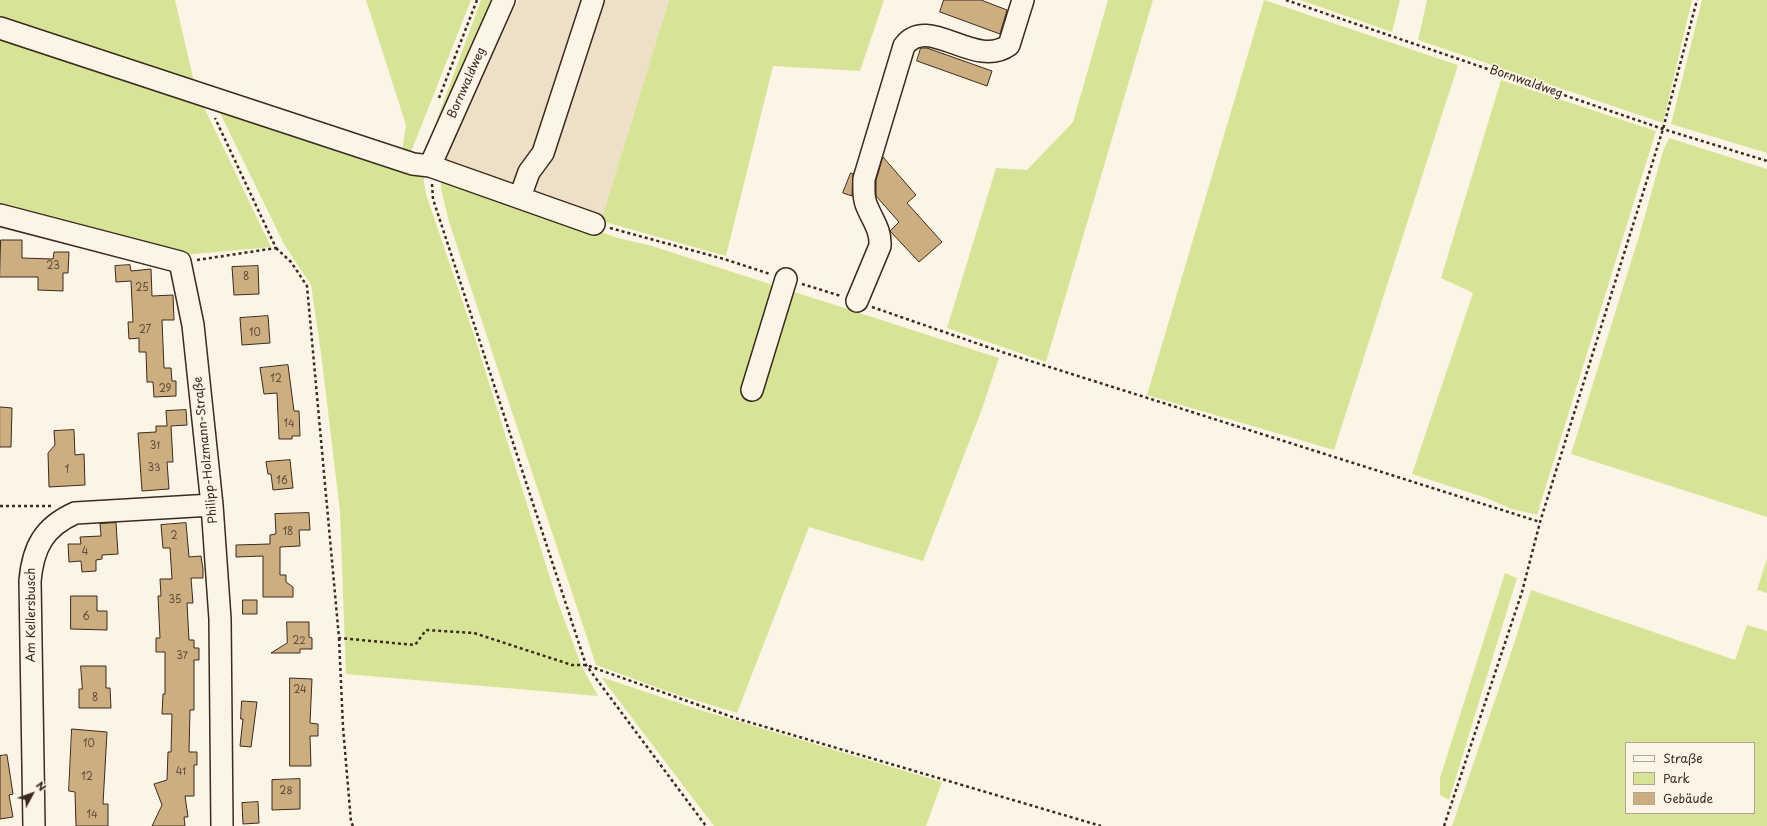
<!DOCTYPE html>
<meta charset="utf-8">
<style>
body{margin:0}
#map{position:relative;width:1767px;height:826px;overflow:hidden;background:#fcf5e5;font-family:"Playpen Sans",sans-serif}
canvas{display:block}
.legend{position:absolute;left:1625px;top:742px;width:130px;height:72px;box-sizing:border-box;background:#fcf5e5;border:1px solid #afa495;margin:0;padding:5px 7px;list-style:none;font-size:12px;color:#3b2a1e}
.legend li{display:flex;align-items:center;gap:8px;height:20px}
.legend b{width:20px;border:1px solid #afa495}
.north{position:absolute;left:12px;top:774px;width:40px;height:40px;-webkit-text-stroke:3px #fcf5e5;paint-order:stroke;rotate:49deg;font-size:11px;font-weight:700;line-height:16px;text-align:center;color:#3b2a1e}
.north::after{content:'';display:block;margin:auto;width:14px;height:18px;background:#3b2a1e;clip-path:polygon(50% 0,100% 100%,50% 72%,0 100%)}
</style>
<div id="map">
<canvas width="1767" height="826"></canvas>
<ul class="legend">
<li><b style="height:5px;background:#fcf5e5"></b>Straße</li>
<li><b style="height:11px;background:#d7e497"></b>Park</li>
<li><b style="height:11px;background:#ccae81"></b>Gebäude</li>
</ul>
<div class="north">N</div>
</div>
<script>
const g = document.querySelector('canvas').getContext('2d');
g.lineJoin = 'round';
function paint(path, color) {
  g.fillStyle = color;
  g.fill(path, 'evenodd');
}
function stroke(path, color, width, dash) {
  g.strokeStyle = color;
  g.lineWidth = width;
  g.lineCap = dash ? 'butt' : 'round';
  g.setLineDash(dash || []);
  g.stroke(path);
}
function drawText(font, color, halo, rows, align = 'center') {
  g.font = font + ' "Playpen Sans",sans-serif';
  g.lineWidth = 3;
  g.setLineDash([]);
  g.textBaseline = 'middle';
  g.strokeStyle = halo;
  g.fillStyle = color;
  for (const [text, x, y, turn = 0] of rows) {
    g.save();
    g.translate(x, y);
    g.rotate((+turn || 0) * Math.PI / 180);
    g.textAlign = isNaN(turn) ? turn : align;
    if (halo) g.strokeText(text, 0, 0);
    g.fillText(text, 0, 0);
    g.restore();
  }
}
const built = new Path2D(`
 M518,0H669L601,221L443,163Z`);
const green = new Path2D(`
 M0,0H175L195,86L0,24Z
 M366,0H471L411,152L402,151L406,125Z
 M481,0H494L432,152L426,149Z
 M669,0H884L860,71L773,66L726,256L601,221Z
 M1108,0H1153L1046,362L947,328L996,168L1027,170L1073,122Z
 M1264,0L1458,65L1334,450L1147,395Z
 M1300,0H1400L1392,32Z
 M1427,0H1692L1663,123L1418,40Z
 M1702,0H1767V153L1671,124Z
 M0,35L200,99L271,247L184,255L0,207Z
 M1501,80L1656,131L1537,515L1512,509L1486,498L1412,474L1473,293L1441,278Z
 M217,107L423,174L426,194L475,338L557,600L582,667L598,696L346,674L340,512L321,353L311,285L284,244Z
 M1669,138L1767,169V517L1571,454L1640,233L1663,151Z
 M441,175L618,238L652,246L999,358L982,409L923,561L809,527L737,713L672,693L596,665L449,222L441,189Z
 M1767,559V593L1757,590Z
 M1505,573L1517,578L1449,800L1440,795V778Z
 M1531,590L1735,660L1747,625L1767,631V826H1452L1512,650ZM1626,743H1754V813H1626Z
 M601,677L697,709L942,782L926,826H714Z`);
const building = new Path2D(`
 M944,0H981L1007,10L1000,34L940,12Z
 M921,48H927L992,71L987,86L917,61Z
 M883,157L916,195L907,203L942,242L919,262L890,231L899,222L876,196V181Z
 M851,173L853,174L852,196L843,193Z
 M1,240H22V258L53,259L54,252H69L68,273H63V291L38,290V277H0Z
 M130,265L131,271L151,269L152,296L173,295L174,320H162L164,368H171L172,381H176V396L154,397L153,382H147L146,352H139V338L129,339L128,322H133L131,281L116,282L115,266Z
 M258,266L259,294L234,295L232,267Z
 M268,316L270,343L242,345L240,318Z
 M288,365L294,411H299L300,436H292V439H279L277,393L264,394L260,368Z
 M0,407L12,408L11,447H0Z
 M186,410L187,425L171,426L173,462H167L169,489L142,491L138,433L156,432V426H167L166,411Z
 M74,430L75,455L84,454L85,485L49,487L48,453L55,445L54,431Z
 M290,460L293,488L273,490L271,474H268L266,462Z
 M309,513L310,530H299L300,546L280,547V575H286V582L293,587V597H263V556L236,557V545L270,544V535L276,534L275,514Z
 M116,523L118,554L102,555V559L96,560V571L82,572L81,561L69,562L68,544H81L80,537L101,536L100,524Z
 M186,523L189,557L201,556L203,569V578H191L193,603H187L189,640H194V648H199V660H194V710H190L189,752H197V765H194V796H185L188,817H184L185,826H152L162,805L154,784L167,780L168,752H171L172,714H162L163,694H165V652H156V638H160L158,596H161L160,579H172L170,548H163L161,525Z
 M71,596H97V611H107V630L71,629Z
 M243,600H257V614H243Z
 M287,622H309V637L312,638V649H300V653H271L287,643Z
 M81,666H106V688H110L111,708H79V689H82Z
 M290,678L312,679L310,723L318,724V736H310L311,766H290Z
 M242,701L257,702L251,747L240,746L243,719H241Z
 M72,729L107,732L103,804H108V826H76L75,792L69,791Z
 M7,755L13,794L9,795L13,817L0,819V756Z
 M300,779V809L272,810V780Z
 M258,802L259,823L243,824L242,803Z`);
const path = new Path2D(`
 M1286,0L1663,129L1767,161
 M439,98L477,0
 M432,184L433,199L586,665L706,826
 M610,228L724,259L770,274
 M276,248L291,262L307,286L339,638L415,645L426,630L474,633L572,665H586L735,718L1101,826
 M197,260L276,248L215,118
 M802,284L841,296
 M872,307L1002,352L1540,522
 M0,506H51
 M339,638L343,727L351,822L353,826
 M1444,826L1522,592L1540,522L1663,129L1697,0`);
const minor = new Path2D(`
 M0,28L413,164L430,166L594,224
 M430,166L504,0
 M520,197L529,172L543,153L593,0
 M0,215L180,262L193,325L212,505L220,619L222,826
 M857,301L880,246C881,229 872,220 866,204C863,196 864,188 864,179L904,46C928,13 975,70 1009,45L1023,0
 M752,390L786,279
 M34,826L30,581C33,547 44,527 75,513L212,505`);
const numberNames = [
 ["23",53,266],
 ["8",246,277],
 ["25",142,288],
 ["27",145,330],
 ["10",255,333],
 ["12",276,379],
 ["29",165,389],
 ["14",289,424],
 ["31",155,446],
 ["33",154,468],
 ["1",67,470],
 ["16",282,481],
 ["18",288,532],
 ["2",174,536],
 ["4",85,552],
 ["35",175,600],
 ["6",86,617],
 ["22",299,641],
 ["37",182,656],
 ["24",300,690],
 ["8",95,698],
 ["10",89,744],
 ["41",181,772],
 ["12",87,777],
 ["28",286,791],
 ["14",92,815]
];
const streetNames = [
 ["Bornwaldweg",1526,82,19],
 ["Bornwaldweg",467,83,-66],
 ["Philipp-Holzmann-Straße",206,450,-96],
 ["Am Kellersbusch",32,615,-90]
];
paint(built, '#eee0c7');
paint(green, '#d7e497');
paint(building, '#ccae81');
stroke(building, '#3b2a1e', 1);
stroke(minor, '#3b2a1e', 24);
stroke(path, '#3b2a1e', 2.5, [3, 3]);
stroke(minor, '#fcf5e5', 21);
drawText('10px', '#5f4b37', null, numberNames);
drawText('12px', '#3b2a1e', '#fcf5e5', streetNames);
</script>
